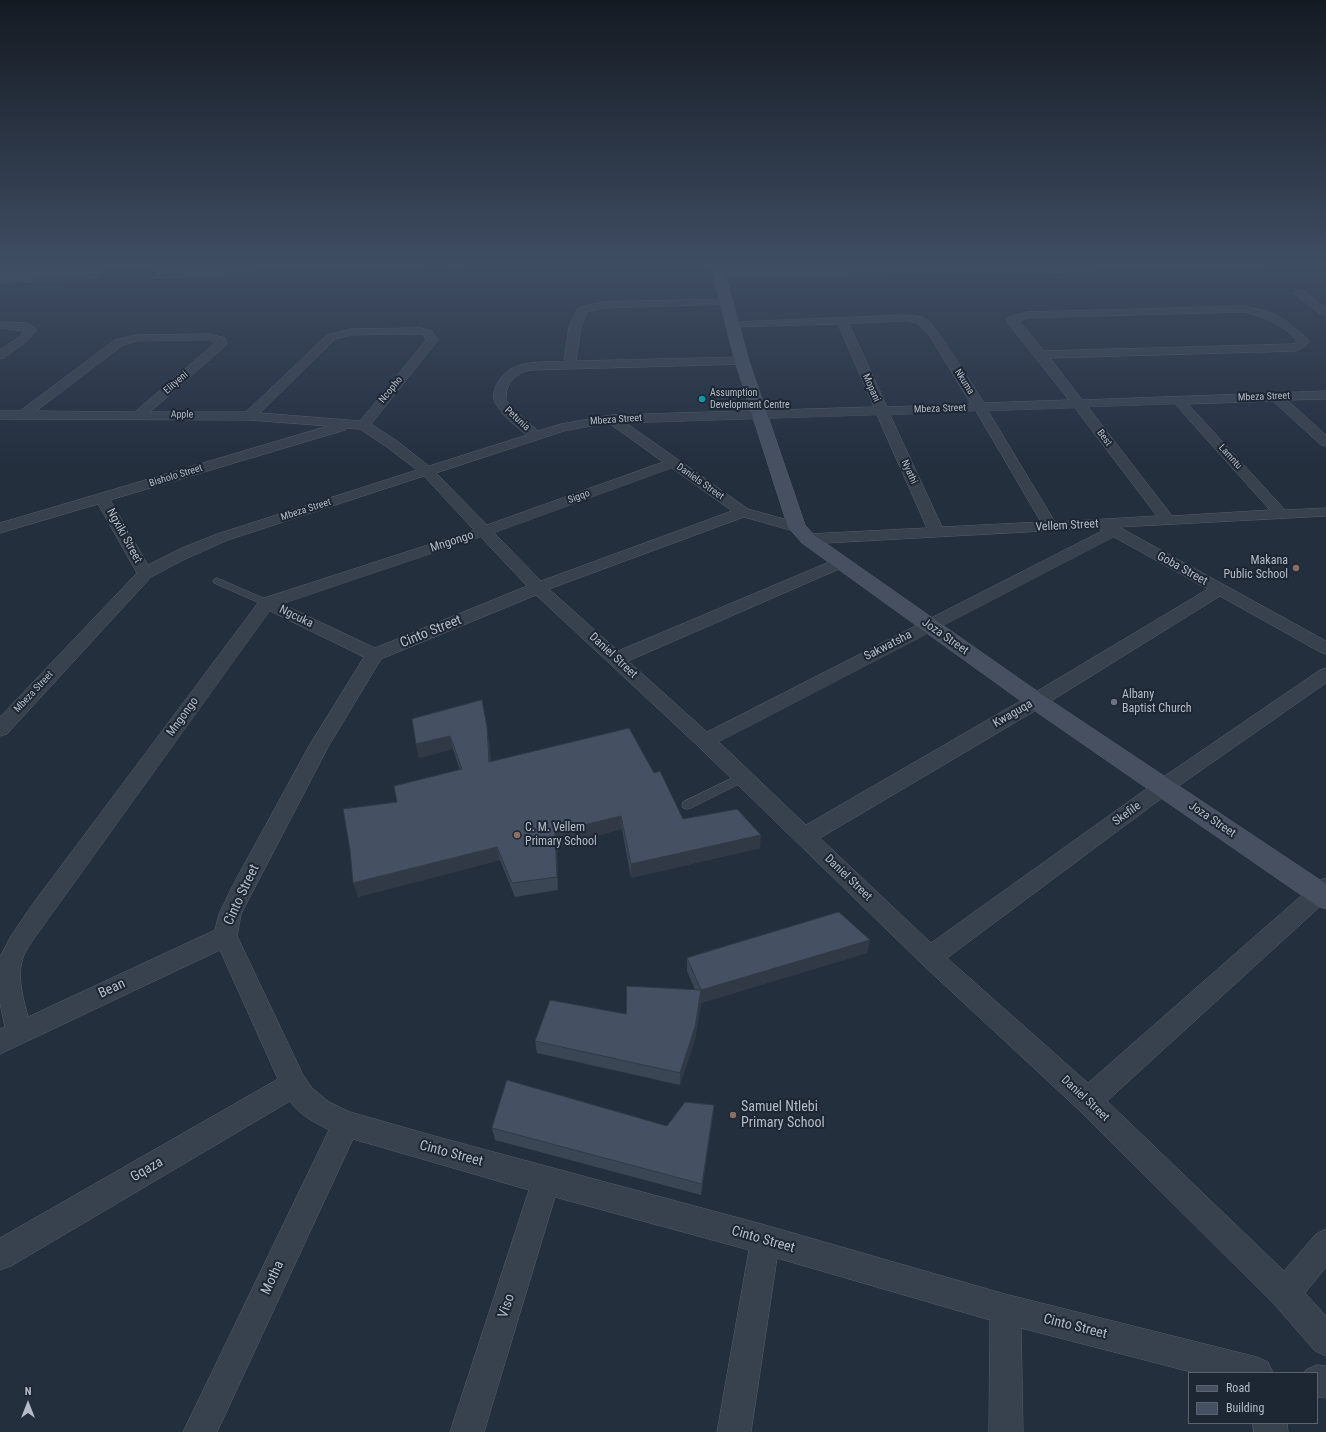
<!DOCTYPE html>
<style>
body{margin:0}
#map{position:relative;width:1326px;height:1432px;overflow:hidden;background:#242f3e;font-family:"Roboto Condensed",sans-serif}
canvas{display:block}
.legend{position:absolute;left:1188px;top:1372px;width:130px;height:52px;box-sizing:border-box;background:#1d2633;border:1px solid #59626f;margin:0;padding:5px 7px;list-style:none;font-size:12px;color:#b4bcc9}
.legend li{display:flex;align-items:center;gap:8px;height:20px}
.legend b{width:20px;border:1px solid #59626f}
.north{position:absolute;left:8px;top:1384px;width:40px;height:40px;-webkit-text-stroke:3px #1d2633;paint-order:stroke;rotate:0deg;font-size:11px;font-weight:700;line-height:16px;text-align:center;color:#b4bcc9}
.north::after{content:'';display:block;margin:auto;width:14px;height:18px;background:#b4bcc9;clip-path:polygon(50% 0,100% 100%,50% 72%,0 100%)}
</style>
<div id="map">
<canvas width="1326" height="1432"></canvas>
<ul class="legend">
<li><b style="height:5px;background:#465061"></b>Road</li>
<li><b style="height:11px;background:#455162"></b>Building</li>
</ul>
<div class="north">N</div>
</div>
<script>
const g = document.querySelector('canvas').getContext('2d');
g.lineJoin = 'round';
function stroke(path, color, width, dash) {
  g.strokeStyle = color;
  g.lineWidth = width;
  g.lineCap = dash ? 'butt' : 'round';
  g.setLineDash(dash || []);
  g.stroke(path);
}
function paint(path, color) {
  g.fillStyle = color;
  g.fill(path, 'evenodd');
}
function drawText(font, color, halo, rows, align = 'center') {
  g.font = font + ' "Roboto Condensed",sans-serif';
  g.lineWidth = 4;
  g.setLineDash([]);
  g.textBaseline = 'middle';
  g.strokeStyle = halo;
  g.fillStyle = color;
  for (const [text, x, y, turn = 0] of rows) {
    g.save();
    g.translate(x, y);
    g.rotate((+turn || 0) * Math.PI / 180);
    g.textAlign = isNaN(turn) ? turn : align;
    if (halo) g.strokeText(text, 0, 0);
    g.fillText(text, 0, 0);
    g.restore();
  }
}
const lane = new Path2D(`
 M217,578L270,601L271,603L270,605H264L214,583L213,581Z
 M743,773L747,774L748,777L747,780L691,808L687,809L683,808L682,805L683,802Z`);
const street = new Path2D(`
 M135,262H282L277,265L0,271V265Z
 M1146,262H1267L1262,265L1111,269L1045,273L719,277L714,274L719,271L1045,267Z
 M1300,290L1304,291L1326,308V316L1322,315L1296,295L1295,293L1296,291Z
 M727,299L732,302L731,304L602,308L587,312L581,327L576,361L742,357L746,358L748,361L746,364L531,370C515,373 505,384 506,400L515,411L538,431L561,424L612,415L874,407L838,324L729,327L727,325L733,322L906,315L923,317L931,323L946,344L984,403L1069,400L1008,323L1007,319L1009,317L1027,312L1243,306L1273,313L1286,321L1309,340L1306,346L1296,351L1050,358L1082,400L1326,391V399L1287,400L1326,435V446L1321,445L1273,401L1188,404L1285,510L1326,508V516L1119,527L1326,641V654L1320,652L1220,596L1043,706L820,838L931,943L1156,782L1320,670L1326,668V683L1170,792L947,958L1088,1083L1318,881L1326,878V901L1107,1101L1284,1271L1316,1234L1326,1229V1267L1305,1293L1326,1316V1356L1315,1351L1274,1304L1079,1110L922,964L698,746L536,595L381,659L328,747L241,914L237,936L303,1075L312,1088L329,1102L350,1112L438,1137L765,1225L1005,1294L1257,1357L1268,1362L1273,1373H1195L1021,1328L1023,1432H989L990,1320L777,1258L751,1432H717L749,1250L555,1197L484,1432H450L529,1190L353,1139L217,1432H183L329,1130C314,1122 299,1115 290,1101L11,1266L0,1270V1238L278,1079L220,950L0,1054V1029L5,1027L0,1003V957L11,936L32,905L261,599L474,530L424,476L228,540L183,560L151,577L7,734L0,736V717L137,573L98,504L0,533V523L328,426L249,420L0,419V411H20L115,340L136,335L210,334L225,338L227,344L225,346L150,412H246L327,335L351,329L421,328L432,331L438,340L371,424L397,441L429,466L527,435C516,426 503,417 496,404C492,398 494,392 496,386C508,359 539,362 564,362L569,327L578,308L602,302ZM1243,312C1259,314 1290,328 1297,342L1294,344L1044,351L1019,321L1028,318ZM906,321L917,323L928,333L971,404L887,407L849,324ZM420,334L424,335L426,340L360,421L260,413L335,339L351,335ZM210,340L215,343L135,412L36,411L123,345L136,341ZM1175,404L1270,510L1172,516L1088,407ZM1075,408L1157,516L1055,522L988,411ZM976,411L1041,522L942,527L890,415ZM877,415L927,528L808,534L803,536L800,539L803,542L808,544L1098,528L1102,531L707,732L628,661L846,566L848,563L846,560L840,558L834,560L618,651L549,589L744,517L797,532L802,530L805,527L802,524L748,509L626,423ZM609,423L663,462L487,525L436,473L564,431ZM346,428L360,429L387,447L417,470L217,534L182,548L148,565L110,500L345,430ZM672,468L732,511L541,581L494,533ZM481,537L527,586L375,648L282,604ZM1114,537L1208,589L1029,696L806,825L719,742ZM270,611L364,657L309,746L233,885L219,914L215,930L28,1017C23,997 16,975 24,955C30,942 40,931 48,919Z
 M0,322L25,323L29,324L37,330L27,341L4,358L0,359V350L19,337L24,331L0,328Z
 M1317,1365L1326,1366V1398L1317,1397V1373H1304L1306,1370Z
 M1253,1423H1287L1288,1432H1254Z`);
const secondary = new Path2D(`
 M710,262H722L749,361L805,525L814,535L1044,696L1326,884V909L1317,906L1028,706L802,543L788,527L735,361Z`);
const wall = new Path2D(`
 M0,262H65L0,264Z
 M278,262H422L421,268L226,272L224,276L153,279L152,276L276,263Z
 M469,262L468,267L452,268L451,264Z
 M0,269L108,270L99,279L59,281L57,282L0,284Z
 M412,719L489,741L491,762L654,773L683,819L760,848L631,878L622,829L557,846L558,890L515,897L500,860L358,897L397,802L460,770L453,749L419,758L416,744Z
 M870,940L867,953L701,1003L695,1039L680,1085L537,1053L535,1041L626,1014L695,990L687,971V958Z
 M714,1105L713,1116L701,1195L495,1140L492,1128L667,1126Z`);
const shadedWall = new Path2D(`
 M106,267L108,270L99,279L98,275Z
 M225,269L226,272L224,276L223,272Z
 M57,278L59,281L57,282L56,279Z
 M487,727L489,741L492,776L489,762Z
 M450,736L453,749L419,758L416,744Z
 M621,816L622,829L557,846L558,890L557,877L555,832Z
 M761,835L760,848L631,878V864Z
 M497,847L500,860L358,897L353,883Z
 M870,940L867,953L701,1003L695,1039L680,1085V1073L701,990Z
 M714,1105L713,1116L701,1195L702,1184Z`);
const building = new Path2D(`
 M278,262H421L420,265L225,269L223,272L152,276L161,266L276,263Z
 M452,262H468L467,264H451Z
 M106,267L98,275L57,278L56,279L0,280V269Z
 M482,700L487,727L489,762L629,728L654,773L660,771L683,819L737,809L761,835L631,864L621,816L555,832L557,877L512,883L497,847L353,883L350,850L343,809L397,802L394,786L462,769L450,736L416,744L412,719Z
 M839,912L870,940L701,990L687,958Z
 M627,986L701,990L695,1027L680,1073L535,1041L550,1000L626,1014Z
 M507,1080L667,1126L685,1102L714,1105L702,1184L492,1128Z`);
const markers = [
 [702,399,4,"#0f9aa8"],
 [1296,568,4,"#8d6e63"],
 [1114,702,4,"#6b7280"],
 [517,835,4,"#8d6e63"],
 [733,1115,4,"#8d6e63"]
];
const farStreetnames = [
 ["Nkuma",964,382,58],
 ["Elityeni",176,383,-41],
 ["Mopani",871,388,66],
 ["Ncopho",391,390,-51],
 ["Mbeza Street",1264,397,-2],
 ["Mbeza Street",940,409,-2],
 ["Apple",182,415,1],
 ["Petunia",517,419,43],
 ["Mbeza Street",616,420,-4],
 ["Best",1104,438,53],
 ["Lamntu",1230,457,48],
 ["Nyathi",909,472,66],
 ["Bisholo Street",176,476,-17],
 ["Daniels Street",700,482,35],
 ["Sigqo",579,497,-20],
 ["Mbeza Street",306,510,-18],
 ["Mbeza Street",34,692,-47]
];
const farPoinames = [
 ["Assumption",710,393],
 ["Development Centre",710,405]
];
const streetNames = [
 ["Vellem Street",1067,526,-3],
 ["Ngxiki Street",124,536,61],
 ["Mngongo",452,542,-18],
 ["Goba Street",1182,569,29],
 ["Ngcuka",296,617,26],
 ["Joza Street",945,637,35],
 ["Sakwatsha",888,646,-27],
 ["Daniel Street",613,656,43],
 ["Kwaguqa",1013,714,-30],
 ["Mngongo",183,717,-54],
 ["Skefile",1127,814,-36],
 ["Joza Street",1212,820,34],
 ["Daniel Street",848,878,44],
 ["Daniel Street",1085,1099,43]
];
const poiNames = [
 ["Makana",1288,561,"right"],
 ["Public School",1288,575,"right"],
 ["Albany",1122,695],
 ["Baptist Church",1122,709],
 ["C. M. Vellem",525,828],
 ["Primary School",525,842]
];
const nearStreetnames = [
 ["Cinto Street",431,632,-22],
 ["Cinto Street",242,895,-65],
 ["Bean",112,989,-25],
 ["Cinto Street",451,1154,15],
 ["Gqaza",147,1170,-30],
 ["Cinto Street",763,1240,16],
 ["Motha",273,1278,-65],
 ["Viso",507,1306,-72],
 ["Cinto Street",1075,1327,14]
];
const nearPoinames = [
 ["Samuel Ntlebi",741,1107],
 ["Primary School",741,1123]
];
stroke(lane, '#565f6c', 1);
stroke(street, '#565f6c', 1);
stroke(secondary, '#565f6c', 1);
paint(lane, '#38414e');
paint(street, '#38414e');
paint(secondary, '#465061');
paint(wall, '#3b4654');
paint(shadedWall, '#303945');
paint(building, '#455162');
stroke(building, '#303945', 1);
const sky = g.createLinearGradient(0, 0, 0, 463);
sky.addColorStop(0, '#141a22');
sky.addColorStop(0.57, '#3f4d63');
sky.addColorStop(1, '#3f4d6300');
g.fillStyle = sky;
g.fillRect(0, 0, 1326, 463);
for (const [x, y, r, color] of markers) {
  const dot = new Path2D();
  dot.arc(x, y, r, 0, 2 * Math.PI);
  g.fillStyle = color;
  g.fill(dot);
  stroke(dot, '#1d2633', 1.5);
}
drawText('10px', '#b4bcc9', '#1d2633', farStreetnames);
drawText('10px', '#b4bcc9', '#1d2633', farPoinames, 'left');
drawText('12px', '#b4bcc9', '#1d2633', streetNames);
drawText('12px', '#b4bcc9', '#1d2633', poiNames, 'left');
drawText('14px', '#b4bcc9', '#1d2633', nearStreetnames);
drawText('14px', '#b4bcc9', '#1d2633', nearPoinames, 'left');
</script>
